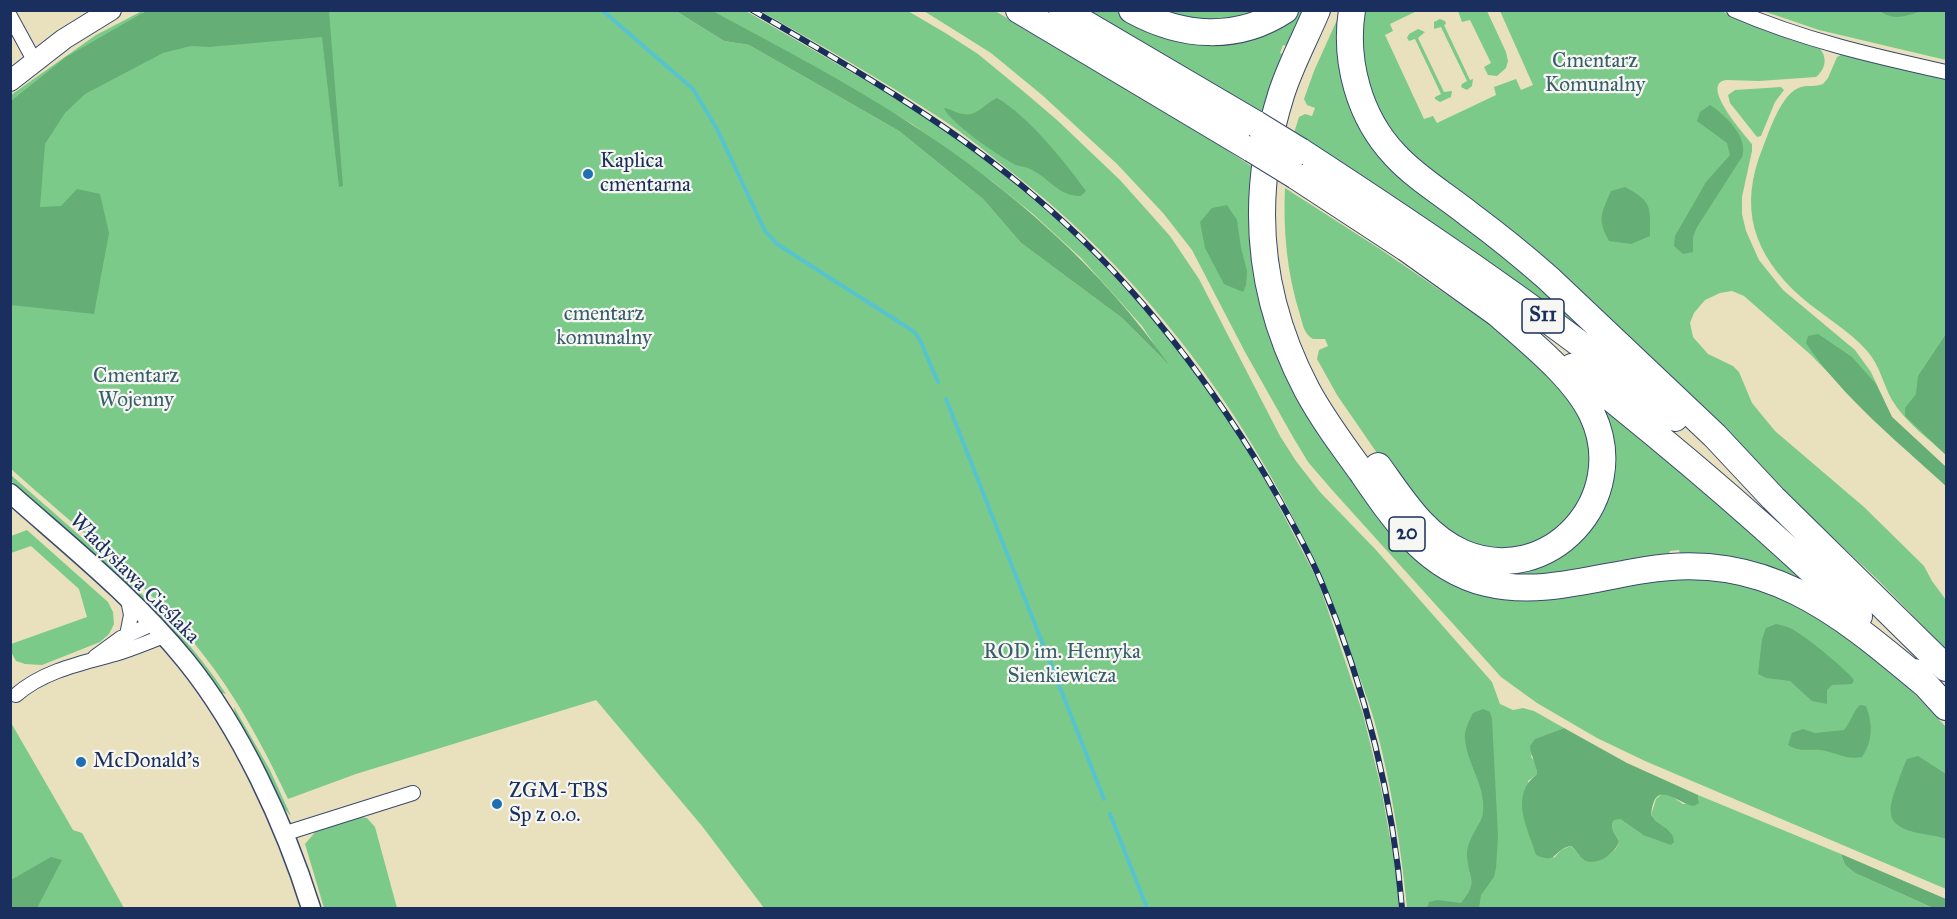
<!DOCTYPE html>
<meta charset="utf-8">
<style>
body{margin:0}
#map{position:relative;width:1957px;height:919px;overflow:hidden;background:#e9e1be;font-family:"IM FELL Great Primer",serif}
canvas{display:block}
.frame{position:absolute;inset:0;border:12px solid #1b2f5e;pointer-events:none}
</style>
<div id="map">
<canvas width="1957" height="919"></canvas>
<div class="frame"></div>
</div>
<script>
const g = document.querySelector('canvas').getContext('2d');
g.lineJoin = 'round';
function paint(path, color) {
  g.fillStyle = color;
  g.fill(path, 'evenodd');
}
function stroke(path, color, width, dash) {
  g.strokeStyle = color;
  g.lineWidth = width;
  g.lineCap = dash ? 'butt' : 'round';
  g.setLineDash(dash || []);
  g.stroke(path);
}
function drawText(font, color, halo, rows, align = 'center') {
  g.font = font + ' "IM FELL Great Primer",serif';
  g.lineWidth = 4.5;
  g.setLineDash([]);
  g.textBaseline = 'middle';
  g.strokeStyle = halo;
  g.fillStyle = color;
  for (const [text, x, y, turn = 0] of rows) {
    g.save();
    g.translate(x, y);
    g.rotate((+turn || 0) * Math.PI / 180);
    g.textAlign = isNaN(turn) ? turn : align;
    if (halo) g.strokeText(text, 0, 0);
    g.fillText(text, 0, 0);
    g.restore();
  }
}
const green = new Path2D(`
 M149,10L676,11L724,41L749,45L899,131L983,199L1021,243L1122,318L1165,361L1142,326L1081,258L1033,214L993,182L912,124L713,11H746L913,108L979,154L1072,232L1150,315L1201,380L1241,439L1271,491L1318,581L1363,714L1381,788L1396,871L1399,908H764L702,826L596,700L356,774L288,799C264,748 237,697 202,653C148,583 76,527 11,469V95L96,35L142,11L143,13Z
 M760,11H908L947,34L978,54L1023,91L1057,120L1120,180L1170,236L1199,279L1280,436L1296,461L1320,492L1376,550L1492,682L1500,704L1513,710L1523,708L1534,711L1564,728L1536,739L1531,757L1536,763L1537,774L1528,781L1554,858L1561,850L1571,846L1584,860C1599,858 1615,858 1619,841L1613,831L1612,824L1614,819H1620L1643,835L1666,828L1656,821L1651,815L1656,799L1662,794H1668L1683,804L1699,803L1698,795L1841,854L1845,865L1855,873L1933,908H1407C1401,848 1392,790 1377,731C1372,710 1364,690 1357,670C1293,478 1174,299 1014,174C990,155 966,135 940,118C882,80 821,45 760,11Z
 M924,11H995L1179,118L1257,170L1271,322L1448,576L1684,572L1780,591L1888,666L1946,727V889L1645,761L1597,738L1537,703L1501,677L1333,491L1308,462L1293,437L1245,352L1192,250L1163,213L1117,164L1042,95L991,53Z
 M1088,11H1122L1158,30L1297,11H1310L1287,46L1283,45L1280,53L1284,55L1267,116Z
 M1147,11H1274L1227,26Z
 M1341,11L1348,79L1438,199L1662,393L1507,275L1447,233L1294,133L1299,117L1305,114L1312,116L1315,108L1307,105L1304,99L1314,71Z
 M1358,11H1417L1390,24L1393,31L1385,35L1424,119L1433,116L1437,123L1496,95L1494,87L1516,79L1521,90L1533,85L1500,11H1721L1791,40L1820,49C1828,58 1825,70 1816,77L1759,81L1726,80C1699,84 1744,134 1752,144V151L1742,197V214L1746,231L1759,260L1783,290L1855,350L1871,372L1892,417L1946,467V486L1875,421L1811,355L1744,296L1732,291L1720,293L1705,300L1694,313L1690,323L1693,337L1708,354L1733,366L1739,372L1752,403L1775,431L1864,507L1924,566L1932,581L1946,600V649L1877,579L1777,485L1418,169L1369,100Z
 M1458,11H1487L1506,52L1508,61L1506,68L1497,76L1488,75L1484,67L1491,63L1470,20L1462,22Z
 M1763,11H1946V60L1819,30Z
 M1440,19L1445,21L1446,24L1444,25L1470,80L1473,79L1472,86L1467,90L1461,87L1462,84L1467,81L1441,27L1434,29V22Z
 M1418,29L1425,32L1418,38L1444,92L1452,91L1451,97L1440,102L1435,99V97L1441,94L1415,39L1409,41L1407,38L1409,34Z
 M1841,55L1946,78V455C1928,438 1905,422 1892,400C1883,384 1880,366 1868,352C1849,330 1823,316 1801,297C1753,254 1738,208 1763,147C1770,130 1781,93 1801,87C1808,85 1815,87 1823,84L1828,78L1837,57Z
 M1781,87L1784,90L1775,102L1761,136L1757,137L1730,103L1728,95L1735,90Z
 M1269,178L1273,181C1270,226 1273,271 1287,315C1305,375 1342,426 1377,476C1395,501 1413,530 1439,548C1469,569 1514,575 1547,558C1579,543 1602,514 1609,479C1613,462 1611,442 1605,426C1602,418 1596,408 1596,401L1670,460L1759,537L1822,597L1789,581L1758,570L1720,563L1688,561L1681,557L1679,550L1670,551L1668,557L1658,562C1607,568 1553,589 1501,580C1478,576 1453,566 1434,552C1408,531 1390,503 1371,475C1339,432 1306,386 1288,335C1270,284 1266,231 1269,178Z
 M1285,188L1380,249L1482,319L1535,357L1570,391L1596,446L1584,505L1534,548L1474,549L1410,501L1337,395L1317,359L1319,350L1328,346L1325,339H1313C1304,334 1303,325 1300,315C1287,273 1283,232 1285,188Z
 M11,475C87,543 169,608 226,694L219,692L119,578L11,481Z
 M27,530L108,602L113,612L114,624L109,634L100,642L42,665L25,664L16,661L11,652V644L87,617L79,589L31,546L11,553V536Z
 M234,707L270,770L291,816L281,805L235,716Z
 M10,721L73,830L82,833L124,908H11Z
 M360,817L367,818L375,827L397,908H324L305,844L317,830Z`);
const forest = new Path2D(`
 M146,11H329L343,186L339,187L322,37L209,47L191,46L163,53L85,94L65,113L45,144L40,207L61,206L77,189L100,194L109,233L94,314L11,305V101L66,57Z
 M676,11H713C779,47 847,82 911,124C1010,188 1102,268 1169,365L1122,318L1021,243L983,199L899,131L749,45L724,41Z
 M1880,11H1922C1907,15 1894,22 1880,11Z
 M997,98C1027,115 1066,163 1086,191L1081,196C1061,197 1050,180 1034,171C1028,167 1022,167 1016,165C1001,158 949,122 944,108C951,109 956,113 963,114C977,117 985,103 997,98Z
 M1710,105C1726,115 1749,138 1742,157L1697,227L1693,237V252L1683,254L1674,246L1675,236L1706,182L1730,155L1727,143L1697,121L1700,112Z
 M1625,187C1653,202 1650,207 1650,236L1631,244L1609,241C1597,219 1601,214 1611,191Z
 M1227,205L1237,220L1241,248L1247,271L1246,285L1243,292L1224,284L1205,248L1200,222L1212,208Z
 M1818,334L1852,357L1876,384L1892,417L1946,467V486C1898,442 1843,398 1806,343L1808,336Z
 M1946,334V455L1905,416V408L1916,394L1918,376Z
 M1776,624C1780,625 1786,626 1790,628C1804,635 1844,667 1854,680L1852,684L1832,685L1827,690V704L1812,701L1790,681L1766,678L1758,674L1762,639L1766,628Z
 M1860,705L1866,706C1873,724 1873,741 1862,757C1844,760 1837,752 1820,750C1808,749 1799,752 1788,745L1792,733L1803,729L1815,733L1844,730C1851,722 1853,711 1860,705Z
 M1483,709L1490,712L1492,719L1498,836L1496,868L1494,877L1481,895L1479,908H1427L1429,902L1437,900L1461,903C1480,880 1468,880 1467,855C1467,837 1482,825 1483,812C1486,786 1467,764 1465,739C1464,730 1469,721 1473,713Z
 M1564,728L1627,763L1698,795L1699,803L1694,806C1675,803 1655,777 1651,815L1656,821L1666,828L1673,836L1674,842L1671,845L1643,835L1620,819L1614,820L1612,824L1613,831L1619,841C1616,853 1597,867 1584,860C1580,857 1575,849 1571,846C1553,849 1558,865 1536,855C1527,826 1509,796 1537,774C1536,763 1531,757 1530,746L1535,739Z
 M1918,756L1946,774V839C1936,835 1925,835 1914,832C1888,825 1887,814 1895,790C1899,780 1902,769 1907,759Z
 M1841,854L1946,899V908H1933L1855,873L1845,865Z
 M51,857L62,860L37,908H11V880Z`);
const stream = new Path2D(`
 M602,10L693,89L717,129L765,231L777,244L913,331L919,338L938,382
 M946,399L1104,799
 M1110,814L1147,908`);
const minor = new Path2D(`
 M1734,10C1803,40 1874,56 1946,72
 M10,16L35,62
 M127,635L131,615L128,600
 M95,657L121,638L152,624
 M16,695C43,671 82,663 115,654C132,649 148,642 164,636
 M283,834L413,793`);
const tertiary = new Path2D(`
 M10,493C71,547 135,598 186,661C241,729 285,825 311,908`);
const secondary = new Path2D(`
 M10,81L64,39L111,10`);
const motorway = new Path2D(`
 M1019,10L1252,149
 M1062,10L1256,124
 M1132,10C1181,37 1237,42 1285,10
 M1317,10C1305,39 1290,66 1281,95C1249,197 1257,295 1307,390C1322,418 1342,445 1361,471C1394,519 1426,568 1486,583C1539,596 1593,578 1645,570C1767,550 1840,613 1926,685
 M1352,10C1344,61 1359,117 1395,155C1416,178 1445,195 1470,215C1497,235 1523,256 1548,278L1715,436L1773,498L1946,668
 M1300,151C1429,235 1556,321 1675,418
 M1296,176L1406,248L1508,321
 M1572,367C1672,446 1768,527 1859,616
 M1378,466C1402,499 1424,536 1463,553C1549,589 1632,498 1592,414C1574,376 1527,340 1496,312
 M1914,672L1946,707`);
const rail = new Path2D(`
 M752,10C850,67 948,122 1034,196C1128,275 1204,372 1267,478C1286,511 1306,546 1321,581C1364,685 1393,797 1402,908`);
const motorwayBridge = new Path2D(`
 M1256,124L1300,151
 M1252,149L1296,176`);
const markers = [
 [588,174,6,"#1f6fb2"],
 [81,762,6,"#1f6fb2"],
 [497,804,6,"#1f6fb2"]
];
const shields = [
 [1543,316,42],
 [1407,534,36]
];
const shieldNames = [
 ["S11",1543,316],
 ["20",1407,534]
];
const parkNames = [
 ["Cmentarz",1595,62],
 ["Komunalny",1595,86],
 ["cmentarz",604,315],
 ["komunalny",604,339],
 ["Cmentarz",136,377],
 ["Wojenny",136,401],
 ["ROD im. Henryka",1062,653],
 ["Sienkiewicza",1062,677]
];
const poiNames = [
 ["Kaplica",600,162],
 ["cmentarna",600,186],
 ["McDonald's",93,762],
 ["ZGM-TBS",509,792],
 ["Sp z o.o.",509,816]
];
const streetNames = [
 ["Władysława Cieślaka",134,579,45]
];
paint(green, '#7cca89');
paint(forest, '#65ae75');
stroke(stream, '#57c4cd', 4);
stroke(minor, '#3a4a6c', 16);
stroke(tertiary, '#3a4a6c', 21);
stroke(secondary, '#3a4a6c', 22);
stroke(motorway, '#3a4a6c', 28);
stroke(minor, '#fff', 14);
stroke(tertiary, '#fff', 18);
stroke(secondary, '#fff', 20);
stroke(motorway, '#fff', 26);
stroke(rail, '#1b2f5e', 6);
stroke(rail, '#f6f6f2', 4, [11]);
stroke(motorwayBridge, '#3a4a6c', 28, []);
stroke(motorwayBridge, '#fff', 26);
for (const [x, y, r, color] of markers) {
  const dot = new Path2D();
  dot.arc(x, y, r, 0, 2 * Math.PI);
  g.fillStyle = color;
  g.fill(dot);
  stroke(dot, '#f6f6f2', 2);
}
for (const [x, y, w] of shields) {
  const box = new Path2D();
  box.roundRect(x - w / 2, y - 17, w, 34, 4.5);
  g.fillStyle = '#f6f6f2';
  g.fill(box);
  stroke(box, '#1b2f5e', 1.5);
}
drawText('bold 20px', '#1b2f5e', null, shieldNames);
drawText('21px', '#385e6b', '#f6f6f2', parkNames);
drawText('21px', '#1b2f5e', '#f6f6f2', poiNames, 'left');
drawText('21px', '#1b2f5e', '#f6f6f2', streetNames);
</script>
